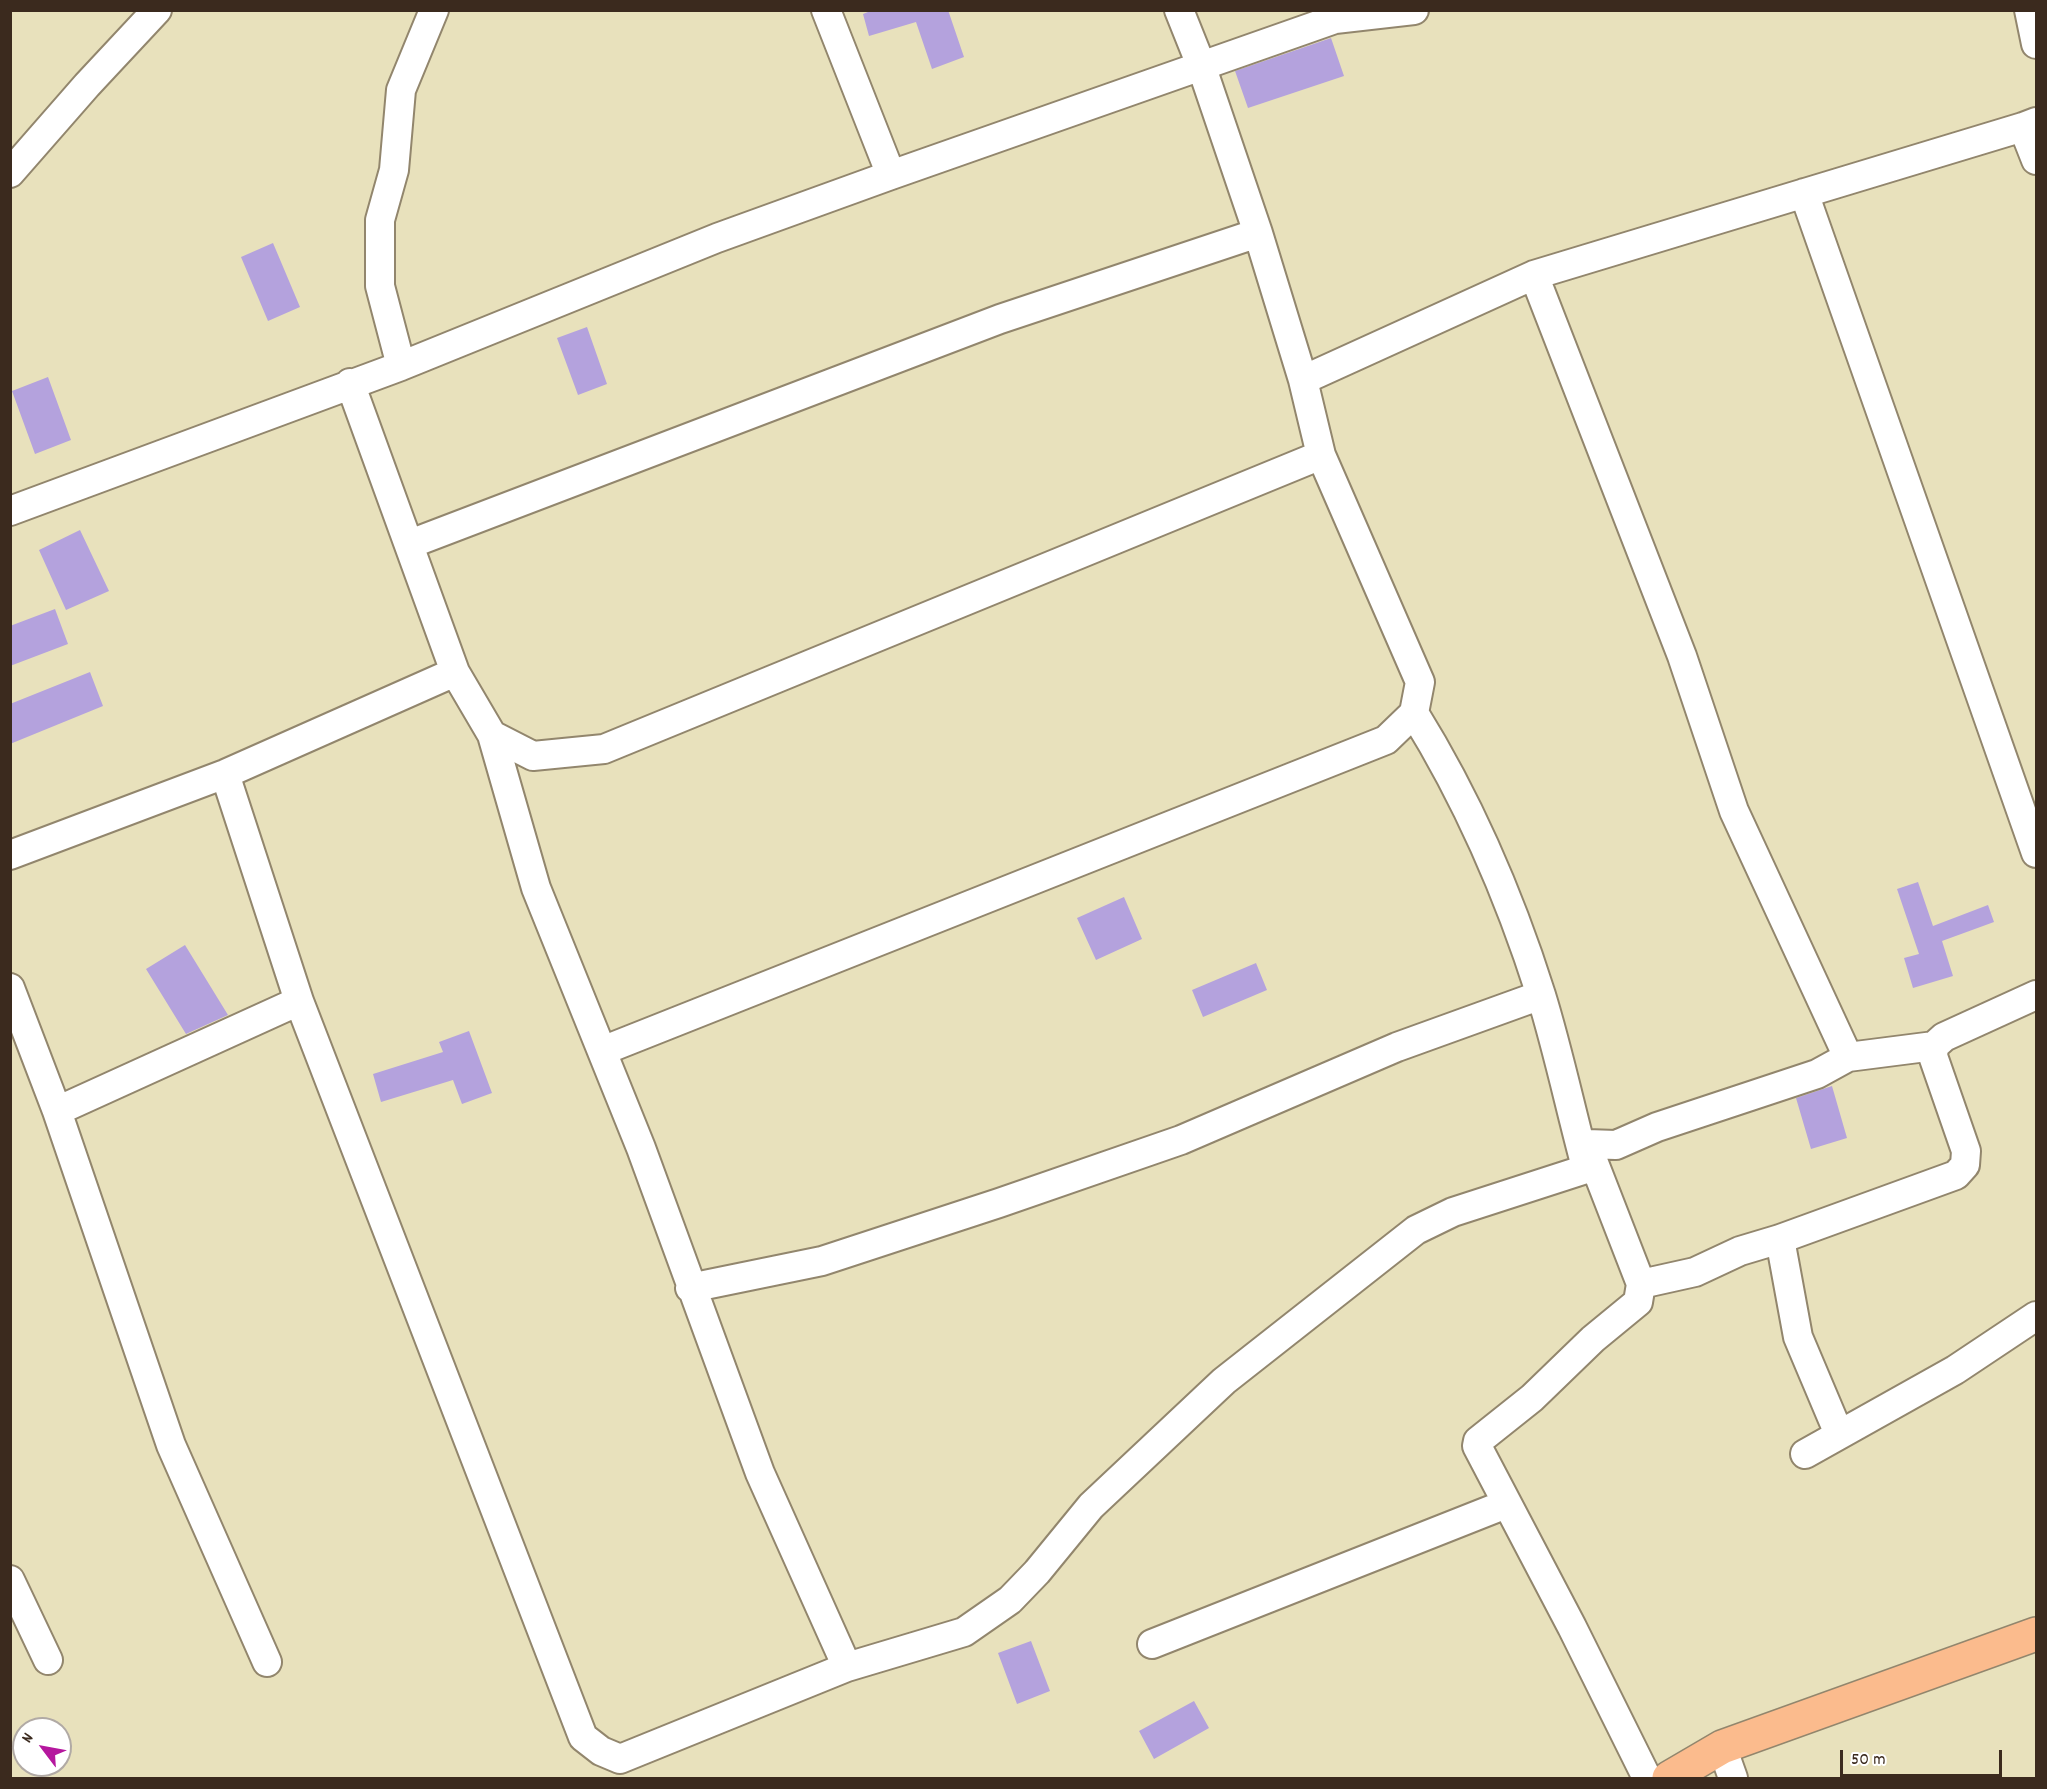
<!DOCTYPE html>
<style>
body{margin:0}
#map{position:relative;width:2047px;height:1789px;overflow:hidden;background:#e8e1bc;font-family:Dekko,sans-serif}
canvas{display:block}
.frame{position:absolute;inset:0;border:12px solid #3b2a1e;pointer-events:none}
.north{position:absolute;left:12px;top:1717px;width:60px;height:60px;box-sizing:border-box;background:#fff;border:2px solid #b1aaa5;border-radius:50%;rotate:302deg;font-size:16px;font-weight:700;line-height:24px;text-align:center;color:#3b2a1e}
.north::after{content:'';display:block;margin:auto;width:21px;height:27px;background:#b5179e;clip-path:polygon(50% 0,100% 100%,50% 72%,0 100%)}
.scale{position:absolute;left:1840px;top:1750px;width:162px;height:27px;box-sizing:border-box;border:3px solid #3b2a1e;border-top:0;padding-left:8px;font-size:18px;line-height:21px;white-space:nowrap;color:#3b2a1e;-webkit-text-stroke:4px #fff;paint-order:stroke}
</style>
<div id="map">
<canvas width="2047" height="1789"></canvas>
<div class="frame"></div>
<div class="north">N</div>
<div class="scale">50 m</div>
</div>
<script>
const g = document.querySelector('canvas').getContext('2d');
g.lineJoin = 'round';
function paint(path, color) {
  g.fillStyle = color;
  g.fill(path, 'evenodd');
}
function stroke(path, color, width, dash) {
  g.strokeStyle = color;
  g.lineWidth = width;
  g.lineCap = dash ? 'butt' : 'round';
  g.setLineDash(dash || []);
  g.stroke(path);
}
const building = new Path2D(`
 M873,10H948L964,57L932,69L916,22L869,36L863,14Z
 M1331,38L1344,76L1248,108L1235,71Z
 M273,243L300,307L268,321L241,257Z
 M587,327L607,384L578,395L557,338Z
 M48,377L71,440L35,454L12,391Z
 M80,530L109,591L66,610L39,550Z
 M55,609L68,644L10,666V626Z
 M90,672L103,706L10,744V704Z
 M1918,882L1933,926L1988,905L1994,922L1942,941L1953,976L1913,988L1904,958L1919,954L1897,889Z
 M1124,897L1142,939L1096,960L1077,918Z
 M185,945L228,1015L186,1034L146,969Z
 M1256,963L1267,990L1203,1017L1192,990Z
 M469,1031L492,1093L462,1104L453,1080L381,1102L373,1074L443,1052L439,1042Z
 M1832,1086L1847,1138L1811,1149L1796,1098Z
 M1031,1641L1050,1691L1017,1704L998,1653Z
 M1194,1701L1209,1728L1154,1759L1139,1731Z`);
const minor = new Path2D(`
 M826,10L891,175
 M2029,10L2036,44
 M2036,122L2023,127L2036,160
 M10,173L87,85L157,10
 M1804,193L2036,853
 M1534,275L1682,656L1734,811L1848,1057
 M401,366L380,286V220L394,170L401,90L434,10
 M1303,380L1534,275L2023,127
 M350,383L455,672
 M10,511L401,366L717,238L891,175L1335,19L1414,10
 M410,544L1000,319L1258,233
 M1414,713C1468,800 1510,897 1541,995C1558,1050 1570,1107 1585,1163
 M492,735L536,888L641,1148L760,1473L847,1667
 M225,774L299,1001L583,1737L601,1751L620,1759L847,1667L964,1632L1010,1600L1037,1572L1091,1506L1224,1381L1416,1230L1453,1212L1586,1169L1587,1144L1616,1145L1657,1127L1817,1074L1848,1057L1934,1046
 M10,855L225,774L455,672L492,735L533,756L604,749L1321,455
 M10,988L57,1111L299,1001
 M602,1051L1386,740L1414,713L1420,682L1321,455L1303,380L1258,233L1201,65L1179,10
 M57,1111L171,1445L267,1662
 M1587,1145L1641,1284
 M1780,1239L1798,1337L1839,1434
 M690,1288L822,1261L999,1203L1181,1140L1397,1047L1541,995
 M1805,1454L1955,1370L2036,1316
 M10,1580L48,1660
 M1152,1644L1506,1504
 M1722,1747L1733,1778
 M1647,1778L1572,1627L1477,1446L1478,1441L1532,1398L1593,1339L1638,1302L1641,1284L1695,1272L1740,1251L1780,1239L1956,1175L1965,1165L1966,1151L1933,1056L1934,1046L1944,1037L2036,995`);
const major = new Path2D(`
 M1669,1778L1722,1747L2036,1634`);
paint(building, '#b4a2dd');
stroke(minor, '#92866d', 32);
stroke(major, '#92866d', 36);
stroke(minor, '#fff', 28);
stroke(major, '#fbbb8d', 33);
</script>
